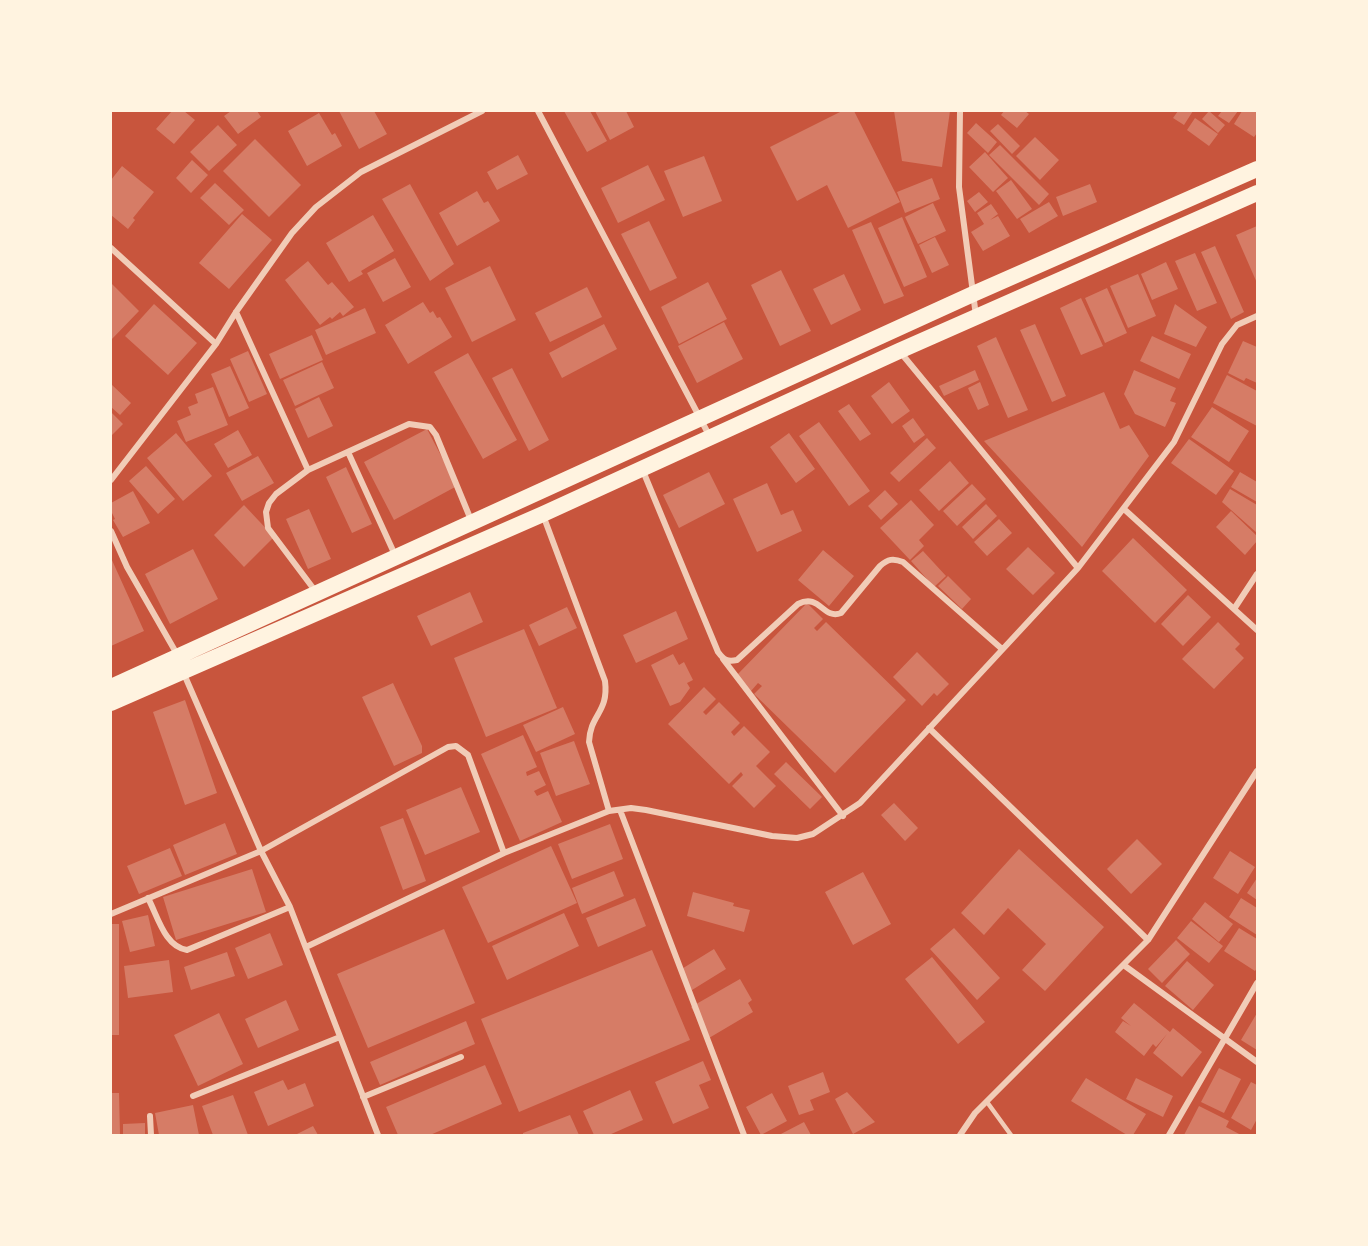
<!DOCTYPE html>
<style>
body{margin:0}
#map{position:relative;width:1368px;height:1246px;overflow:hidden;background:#c8553d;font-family:"DejaVu Sans",sans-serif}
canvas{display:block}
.frame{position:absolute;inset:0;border:112px solid #fff3e0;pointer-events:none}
</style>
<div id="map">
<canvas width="1368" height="1246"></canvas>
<div class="frame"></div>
</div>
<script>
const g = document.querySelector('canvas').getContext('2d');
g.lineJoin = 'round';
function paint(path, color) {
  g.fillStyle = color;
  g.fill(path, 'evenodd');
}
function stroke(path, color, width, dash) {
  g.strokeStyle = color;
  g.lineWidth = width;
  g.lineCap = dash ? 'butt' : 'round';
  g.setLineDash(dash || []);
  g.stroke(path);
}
const building = new Path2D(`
 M172,111H184L195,120L174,144L156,129Z
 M231,111H257L261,117L238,134L224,116Z
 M339,111H374L387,134L359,149Z
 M564,111H590L607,141L587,152Z
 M595,111H626L634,127L610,140Z
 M842,111H854L900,202L848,228L827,185L797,201L770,147Z
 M894,111H950L942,167L902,161Z
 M1004,111H1025L1029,114L1017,128L1001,115Z
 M1178,111H1193L1184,125L1173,118Z
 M1209,111L1225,125L1218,133L1202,119Z
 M1222,111H1238L1229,123L1218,116Z
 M1242,111H1257V133L1254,137L1234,124Z
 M319,113L332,135L335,133L342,146L307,166L288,131Z
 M1195,118L1218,134L1209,146L1187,130Z
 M976,123L997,142L988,153L967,133Z
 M998,124L1020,146L1012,154L990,131Z
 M218,125L237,145L209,171L190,152Z
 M1035,137L1059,160L1040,180L1016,156Z
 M255,139L301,185L269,217L223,171Z
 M1000,145L1049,194L1039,205L989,155Z
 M985,152L1008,178L993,192L969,167Z
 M518,155L528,174L497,190L487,172Z
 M704,156L722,201L683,217L664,171Z
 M192,160L208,175L191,193L176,178Z
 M648,165L665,200L618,223L601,188Z
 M122,166L154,192L133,218L135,220L128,229L111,215V180Z
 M932,178L940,199L905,213L897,192Z
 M1011,180L1032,209L1017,219L996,191Z
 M215,183L244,210L229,225L200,198Z
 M410,184L454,264L430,281L382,199Z
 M1090,184L1097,202L1063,216L1056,197Z
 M477,191L484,203L488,201L500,221L457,246L439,213Z
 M979,192L988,202L975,212L967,201Z
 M1049,202L1058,216L1029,233L1020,219Z
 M933,203L946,231L918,244L905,217Z
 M991,204L998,214L990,220L998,216L1010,236L983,251L971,232L984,224L977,213Z
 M242,214L272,240L229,289L199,263Z
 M373,215L394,251L361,271L363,274L349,282L326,243Z
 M902,217L927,277L904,287L878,228Z
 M649,221L677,278L650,291L621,234Z
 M871,222L904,296L884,304L852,230Z
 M1257,226V283L1236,235Z
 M935,237L949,265L932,273L919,245Z
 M1215,246L1244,312L1231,319L1201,252Z
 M1195,253L1217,303L1197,311L1175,261Z
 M395,258L411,287L383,302L367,273Z
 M308,261L328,285L332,282L354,307L343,316L340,312L332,319L330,317L320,325L285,280Z
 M1166,262L1178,289L1152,300L1141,274Z
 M490,266L516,320L472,342L445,288Z
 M781,270L811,331L780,346L751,285Z
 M844,274L861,310L831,325L813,289Z
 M1138,274L1156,316L1128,328L1110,286Z
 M708,282L727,319L679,344L661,307Z
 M111,283L139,311L111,340Z
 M587,287L602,317L550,342L535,313Z
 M1107,288L1127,333L1105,343L1085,298Z
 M1081,298L1103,346L1081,355L1060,308Z
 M423,302L430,313L433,311L437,318L440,317L452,337L408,364L385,325Z
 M154,304L197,343L168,375L125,336Z
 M1175,304L1207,327L1196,347L1164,334Z
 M365,308L376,333L326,355L315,330Z
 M724,322L743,359L697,383L678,346Z
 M604,324L617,349L562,378L549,353Z
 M1035,324L1066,396L1052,402L1020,330Z
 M312,335L323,360L280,379L269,354Z
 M1152,336L1191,354L1179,379L1140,361Z
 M996,337L1028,410L1008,418L977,346Z
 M1243,341L1257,347V383L1246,378L1244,381L1228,373Z
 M248,351L267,394L249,402L230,359Z
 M468,353L517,440L483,459L434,372Z
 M322,362L334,388L295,406L283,380Z
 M230,366L249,408L229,417L211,374Z
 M512,368L549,440L529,451L492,378Z
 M975,370L979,380L944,396L939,386Z
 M1134,370L1176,388L1170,401L1176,403L1165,427L1135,414L1124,394Z
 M1227,375L1257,391V426L1213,403Z
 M889,382L910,411L892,424L871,396Z
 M980,382L989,405L978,410L968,388Z
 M111,384L131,403L120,415L111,407Z
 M213,387L228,425L186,442L177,421L191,415L188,407L198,403L195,394Z
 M1104,392L1120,429L1129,425L1149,456L1082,547L984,441Z
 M319,397L333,426L308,438L295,409Z
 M849,404L871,434L860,441L838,411Z
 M1212,407L1249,431L1229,462L1191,437Z
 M111,412L123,424L111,436Z
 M913,418L925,435L914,443L902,426Z
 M819,422L870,491L849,506L799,436Z
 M427,429L457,486L394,520L364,462Z
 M238,430L252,455L228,468L214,444Z
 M176,433L212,476L183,501L147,458Z
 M789,433L815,469L796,483L770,447Z
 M927,438L936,448L899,482L890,473Z
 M1189,439L1234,471L1216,495L1171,463Z
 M258,456L274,483L242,501L226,473Z
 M950,461L969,483L939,511L919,490Z
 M146,466L175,499L158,514L129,481Z
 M346,467L372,524L352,533L326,477Z
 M709,472L725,504L679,528L663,495Z
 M1240,472L1257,482V502L1231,487Z
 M767,483L781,515L793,510L802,531L757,552L733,499Z
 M972,484L986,499L957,526L943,511Z
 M1230,489L1257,505V533L1222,502Z
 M885,490L898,504L881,520L868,506Z
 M133,491L150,523L123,537L113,520L115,519L111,511V503Z
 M911,500L934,525L919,540L924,546L910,560L880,528Z
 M986,504L997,516L973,539L962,527Z
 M244,505L274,537L244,567L214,535Z
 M309,509L331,559L308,569L286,519Z
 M1231,511L1257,536V541L1245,555L1216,527Z
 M999,519L1012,533L987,556L974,542Z
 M1133,538L1187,590L1155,623L1102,571Z
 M1028,547L1055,573L1033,595L1006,569Z
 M193,549L218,599L170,624L145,574Z
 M823,550L854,576L829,606L798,580Z
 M923,551L946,576L934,587L911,561Z
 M111,558L144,631L111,646Z
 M948,576L971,599L962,609L938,586Z
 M470,592L483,622L431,646L417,616Z
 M1188,595L1211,617L1183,646L1161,624Z
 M807,603L823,619L814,628L817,631L826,622L906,700L835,773L754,694L762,686L758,683L751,691L736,676Z
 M567,607L577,628L539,646L529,625Z
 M676,611L688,639L636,663L623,635Z
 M1218,622L1240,644L1235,649L1244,658L1214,689L1182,659Z
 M524,629L557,708L486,737L454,658Z
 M917,652L949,684L937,696L934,693L922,706L893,677Z
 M673,654L679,665L684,662L693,680L687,683L690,688L680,702L670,706L651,665Z
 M393,683L422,746V753L394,766L362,697Z
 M704,687L716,699L703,712L706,715L719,702L740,723L731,732L734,736L744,726L770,752L756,766L776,786L754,808L732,786L743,775L741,772L729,784L668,724Z
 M185,700L217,793L185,805L153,712Z
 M563,707L575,734L536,752L523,725Z
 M523,735L537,767L526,772L527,776L539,771L546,785L534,791L537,796L548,791L562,822L520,841L481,754Z
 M574,741L590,784L556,796L540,753Z
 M786,762L822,797L810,809L774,774Z
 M461,787L480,832L425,855L406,810Z
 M894,803L918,828L905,841L881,815Z
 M403,818L426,881L403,890L380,827Z
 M225,823L237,854L185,875L173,845Z
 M610,824L623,859L572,879L558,844Z
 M1137,839L1162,864L1131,894L1107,869Z
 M551,846L577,903L488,943L462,887Z
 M170,848L182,876L139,894L127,866Z
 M1019,849L1104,927L1045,991L1022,970L1046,944L1008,908L984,935L961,913Z
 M1230,851L1255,867L1238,894L1213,878Z
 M252,869L266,912L176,940L163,897Z
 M614,871L624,896L582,914L572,888Z
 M863,872L891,924L853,945L825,892Z
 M1257,878V900L1247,893Z
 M693,892L734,903L733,906L750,910L744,932L687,916Z
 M635,898L646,926L598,947L586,918Z
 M1241,898L1257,908V935L1229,917Z
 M1205,902L1233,924L1219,942L1192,919Z
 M564,913L579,946L507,980L492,946Z
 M148,915L155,946L130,952L122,921Z
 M1191,921L1223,946L1209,963L1177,938Z
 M111,924H119V1035H111Z
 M954,928L1000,978L977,1000L930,949Z
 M1239,928L1257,939V968L1255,971L1224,951Z
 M444,929L475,1003L368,1048L337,974Z
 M270,933L283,965L248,979L235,948Z
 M1176,940L1190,954L1162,983L1148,969Z
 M714,949L726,969L692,990L680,970Z
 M652,950L690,1040L519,1112L481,1019Z
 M227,952L235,976L191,990L184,967Z
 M932,957L985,1022L958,1044L905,979Z
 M169,960L173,992L128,998L124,966Z
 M1187,961L1214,985L1193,1010L1165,986Z
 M740,979L752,1000L748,1003L753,1012L709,1038L691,1007Z
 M286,1000L299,1030L258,1048L245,1019Z
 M1134,1003L1170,1032L1173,1028L1202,1052L1182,1077L1153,1053L1167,1034L1156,1047L1153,1044L1144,1056L1115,1032L1123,1021L1131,1026L1121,1018Z
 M219,1013L243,1064L198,1086L174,1035Z
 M1257,1013V1050L1241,1040Z
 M466,1021L475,1044L380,1085L370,1062Z
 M703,1061L711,1080L699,1085L709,1108L673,1124L655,1082Z
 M485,1065L502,1104L430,1135H398L386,1107Z
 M1219,1068L1241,1079L1224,1113L1201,1102Z
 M823,1072L830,1092L810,1100L814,1110L799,1115L788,1086Z
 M1086,1078L1146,1114L1133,1135H1127L1071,1101Z
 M1136,1078L1173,1096L1163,1117L1126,1099Z
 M283,1080L288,1090L305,1083L314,1106L268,1126L254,1092Z
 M1251,1082L1257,1085V1119L1251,1130L1231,1118Z
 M630,1090L643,1120L609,1135H594L583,1111Z
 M847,1092L875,1122L853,1134L835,1099Z
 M111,1093H119L120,1135H111Z
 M772,1093L787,1121L761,1135L746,1107Z
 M233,1095L248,1135H213L202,1106Z
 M193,1105L199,1135H159L155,1113Z
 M1199,1106L1229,1121L1226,1127L1241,1135H1184Z
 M570,1115L579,1135H523V1133Z
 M804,1122L811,1135H779Z
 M145,1123V1135H123V1124Z
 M313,1126L318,1135H295Z`);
const service = new Path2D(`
 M987,1102L1011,1135`);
const minor = new Path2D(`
 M538,111L710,437
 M960,111L959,187L976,316
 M111,248L216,344
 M236,312L308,470
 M901,353L1078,568
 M348,452L395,555
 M643,471L718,652C724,660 727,662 737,660L798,604C820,593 823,620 841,613L880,566C888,559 893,558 903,562L1002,649
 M111,480L216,344L236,312L292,233L316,207L361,172L482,111
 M1124,509L1257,630
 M543,515L605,681C609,713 590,714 589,742L609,811
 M111,531L127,567L178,656
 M316,592L268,528L266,512L269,503L276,494L308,470L409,424L430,427L436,435L471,520
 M1234,609L1257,574
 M723,659L843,816
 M184,674L261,851L290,907L378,1135
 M929,728L1148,940
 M620,810L744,1135
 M148,898C158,917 165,947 187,950L290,907
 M111,914L261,851L448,747L456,746L468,755L504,853
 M306,947L504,853L609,811L631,808L646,810L772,836L797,838L813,834L860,803L1078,568L1174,442L1222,344L1237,325L1257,316
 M1125,966L1257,1062
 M193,1096L340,1037
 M363,1097L461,1057
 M150,1116L151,1135
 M960,1135L975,1113L1148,940L1257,771
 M1169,1135L1257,983`);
const trunk = new Path2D(`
 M111,687L973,294L1257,169
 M111,703L543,514L899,351L1257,193`);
paint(building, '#d67c66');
stroke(service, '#f1ccb7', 4.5);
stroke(minor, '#f1ccb7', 6);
stroke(trunk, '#fff3e0', 16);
</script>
